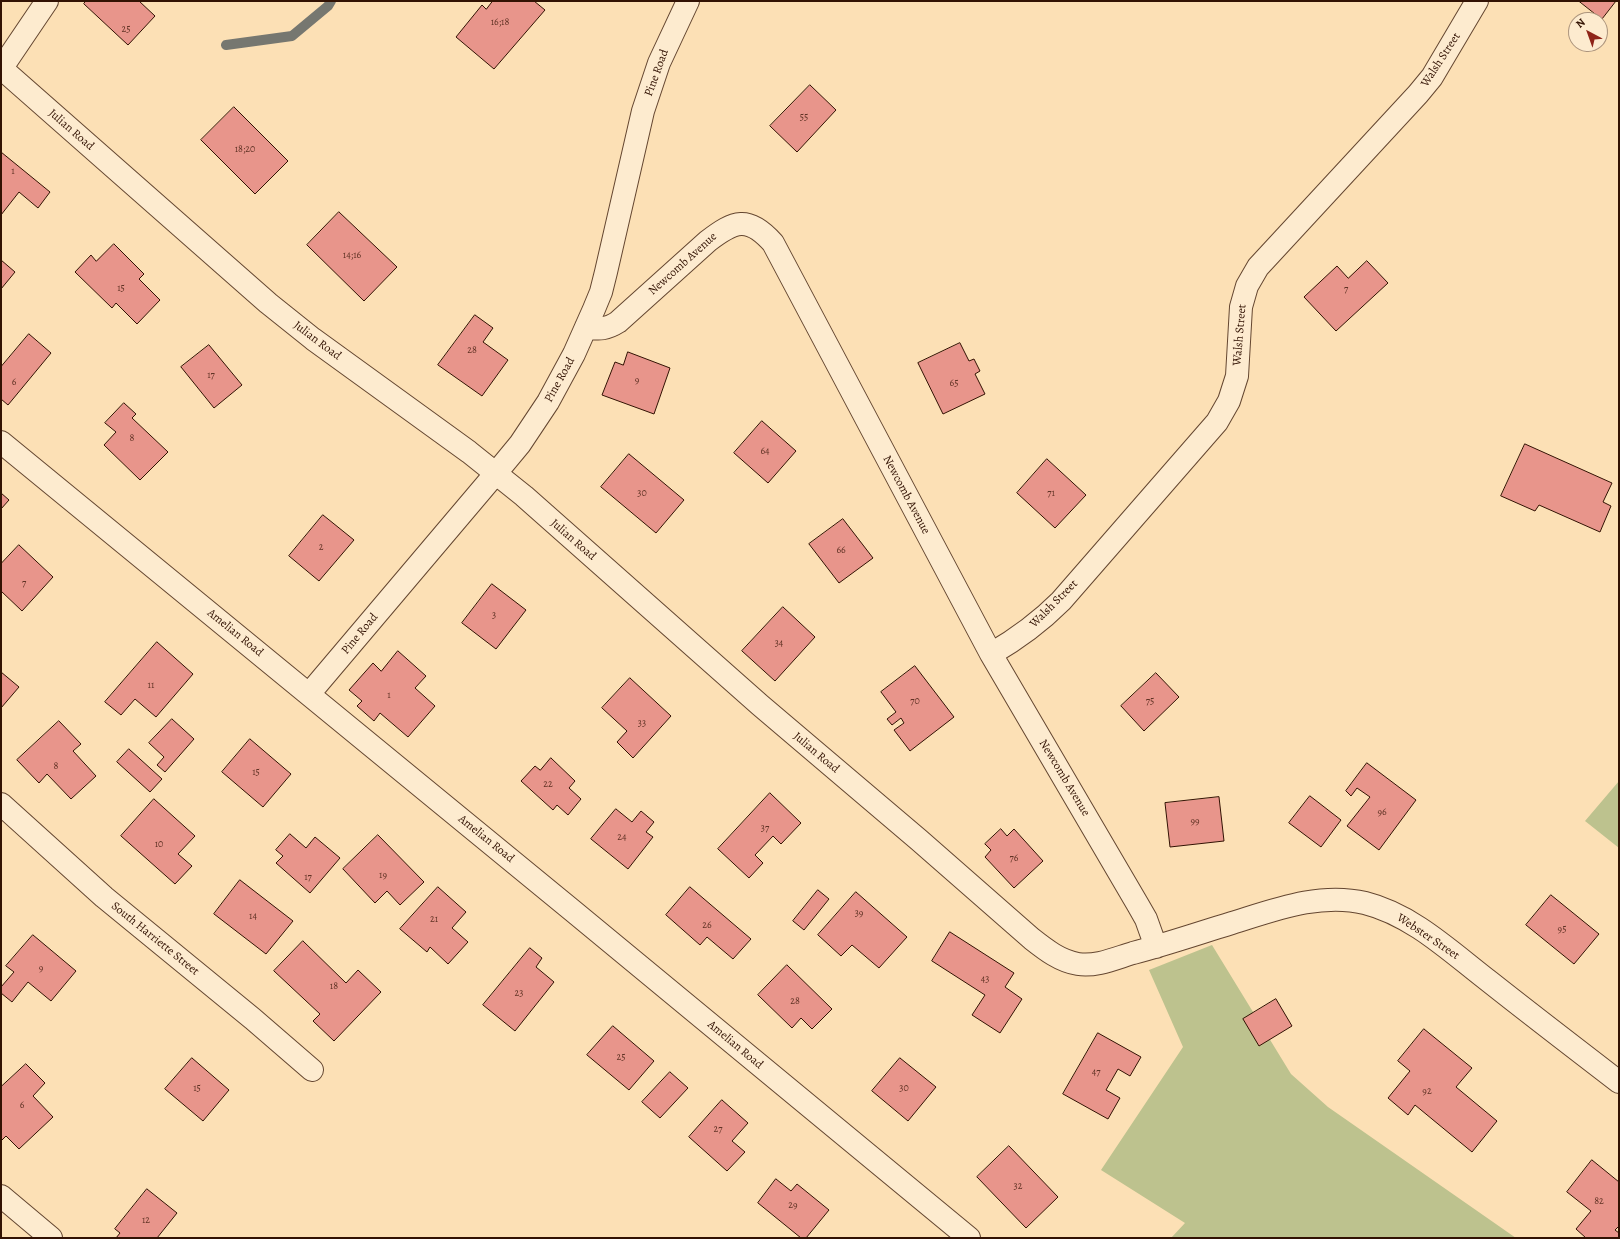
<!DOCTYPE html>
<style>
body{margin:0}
#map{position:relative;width:1620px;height:1239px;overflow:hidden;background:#fce0b5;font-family:Alegreya,serif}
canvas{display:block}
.frame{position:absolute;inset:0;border:2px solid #321203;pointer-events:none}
.north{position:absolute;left:1568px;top:12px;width:40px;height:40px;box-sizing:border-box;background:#fdebcf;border:1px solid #ac947d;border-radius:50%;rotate:319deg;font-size:11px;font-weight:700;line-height:16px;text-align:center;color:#321203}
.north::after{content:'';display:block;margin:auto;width:14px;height:18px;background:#8f2418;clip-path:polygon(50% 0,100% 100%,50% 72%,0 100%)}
</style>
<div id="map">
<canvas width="1620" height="1239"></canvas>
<div class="frame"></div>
<div class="north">N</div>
</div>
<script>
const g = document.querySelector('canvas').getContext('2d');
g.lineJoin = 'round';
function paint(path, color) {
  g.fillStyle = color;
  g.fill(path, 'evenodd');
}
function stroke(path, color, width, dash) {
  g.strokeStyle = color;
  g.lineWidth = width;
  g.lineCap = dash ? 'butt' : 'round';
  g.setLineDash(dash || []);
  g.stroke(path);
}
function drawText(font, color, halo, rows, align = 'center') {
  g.font = font + ' Alegreya,serif';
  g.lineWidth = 3.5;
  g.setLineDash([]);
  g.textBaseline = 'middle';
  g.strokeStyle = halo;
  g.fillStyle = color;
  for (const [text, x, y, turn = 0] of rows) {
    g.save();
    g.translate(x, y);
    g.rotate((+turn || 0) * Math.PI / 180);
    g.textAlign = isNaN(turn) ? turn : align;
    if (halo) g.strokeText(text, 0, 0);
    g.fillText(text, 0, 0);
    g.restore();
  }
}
const green = new Path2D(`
 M1619,781V848L1585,821Z
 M1212,945L1291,1074L1328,1107L1516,1238H1171L1185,1223L1101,1170L1183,1047L1149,970Z`);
const stream = new Path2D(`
 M226,45L292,36L328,6L331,1`);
const building = new Path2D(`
 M86,1H139L155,16L128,45L84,4Z
 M493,1H534L545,10L494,69L456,37L482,5L486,9Z
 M1579,1H1616L1602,19Z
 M810,85L836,110L797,152L770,126Z
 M234,107L288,161L255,194L201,140Z
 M1,152L50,192L38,208L19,192L1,215Z
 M339,212L397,267L364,301L307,245Z
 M114,244L144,274L139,279L160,300L137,324L116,303L112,308L75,272L91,255L96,261Z
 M1,260L15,272L1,289Z
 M1367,261L1388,283L1336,331L1304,297L1337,266L1348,278Z
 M475,315L493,328L483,342L508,360L482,396L438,365Z
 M29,334L51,353L8,405L1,399V367Z
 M960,343L969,361L974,359L980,371L975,374L985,394L943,414L918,363Z
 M209,345L242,385L214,408L181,367Z
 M628,352L670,368L654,414L602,395L615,362L623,365Z
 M124,403L136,414L132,418L168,452L140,480L104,445L116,432L105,423Z
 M762,421L796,451L768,483L734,453Z
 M1525,444L1612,483L1603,502L1611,506L1600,532L1539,505L1535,511L1501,496Z
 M629,454L684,500L656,533L601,487Z
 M1047,459L1086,495L1055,528L1017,493Z
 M1,493L9,500L1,509Z
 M323,515L354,540L319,581L289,556Z
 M843,519L873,558L839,583L809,544Z
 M19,545L53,577L22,611L1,591V564Z
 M492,584L526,610L496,649L462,623Z
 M783,607L815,637L775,681L742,651Z
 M157,642L193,674L156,717L135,699L121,715L105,702Z
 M398,651L426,676L415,688L435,706L408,737L380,713L374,721L357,706L362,701L349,690L373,663L381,671Z
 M915,666L954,717L910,751L894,730L904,723L901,718L892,725L887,719L896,712L881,692Z
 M1,672L19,687L1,708Z
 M1156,673L1179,697L1144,731L1121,706Z
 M630,678L671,716L633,758L617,742L627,731L602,708Z
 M172,719L194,739L165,772L157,765L164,757L149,743Z
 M59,721L81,744L73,751L96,776L71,799L47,774L39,783L17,760Z
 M250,739L291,774L263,807L222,772Z
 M129,749L162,779L150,792L117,762Z
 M551,758L575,781L569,788L581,799L568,815L557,805L553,810L521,781L535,766L540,770Z
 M1367,763L1416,800L1379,850L1347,826L1370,797L1357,788L1351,796L1346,791Z
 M770,793L801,823L781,844L773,836L755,855L763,863L749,878L718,849Z
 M1310,796L1341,820L1321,847L1289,823Z
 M1219,797L1224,841L1170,847L1165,803Z
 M154,799L195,836L178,854L192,866L175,884L121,836Z
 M616,809L632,822L641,811L654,822L646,832L653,837L628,869L591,839Z
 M1001,829L1007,836L1014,829L1043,861L1014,888L985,857L991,850L985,844Z
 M290,834L306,848L315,837L340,858L310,893L276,863L283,856L276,850Z
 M378,835L424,882L400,905L387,891L375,903L343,869Z
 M240,880L293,921L266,954L214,914Z
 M438,887L466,912L452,928L468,942L448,964L430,947L427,952L400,929Z
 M690,887L751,939L733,959L707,937L700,945L666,915Z
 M818,890L829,899L804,930L793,921Z
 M856,892L907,937L879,968L852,945L841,956L818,935Z
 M1551,895L1599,934L1574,964L1526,925Z
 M950,932L1014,973L1005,987L1022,999L1000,1033L972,1015L985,995L932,961Z
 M33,935L76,971L51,1001L28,982L12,1002L1,993V987L14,972L6,966Z
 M303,941L346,983L358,970L381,992L334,1041L313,1021L320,1014L274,971Z
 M530,948L542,958L536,967L554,982L515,1031L483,1005Z
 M787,965L832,1009L812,1029L801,1018L792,1028L758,995Z
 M1276,999L1292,1026L1259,1046L1243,1019Z
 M613,1026L654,1061L629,1090L587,1055Z
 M1424,1029L1472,1068L1456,1087L1497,1121L1472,1152L1415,1105L1408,1115L1388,1098L1410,1071L1398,1061Z
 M1098,1033L1141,1057L1130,1076L1118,1069L1106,1090L1120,1098L1108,1119L1063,1094Z
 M192,1058L229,1090L203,1121L165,1089Z
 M900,1058L936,1087L908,1121L872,1091Z
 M26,1064L45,1083L33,1096L53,1117L19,1149L6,1136L1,1141V1087Z
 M670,1072L688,1088L660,1118L642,1102Z
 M722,1100L748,1123L732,1141L745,1152L727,1171L689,1137Z
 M1009,1146L1058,1197L1026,1228L977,1177Z
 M1592,1160L1619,1182V1226L1615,1230L1619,1233V1238H1586L1576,1229L1591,1211L1567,1192Z
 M776,1179L791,1191L797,1184L829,1210L806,1238H801L758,1203Z
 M147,1189L177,1213L157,1238H116L120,1233L115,1229Z`);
const street = new Path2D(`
 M1,68L268,303L313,339L469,452L524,496L760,705L919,840L1032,939C1046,950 1060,961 1078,964C1096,967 1116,958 1133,953C1167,944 1199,933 1232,923C1274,910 1320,892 1365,903C1413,915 1452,953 1490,982C1533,1016 1576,1049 1619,1082
 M1,69L47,1
 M586,327C599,330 607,329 618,322L708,241C734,221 748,215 773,243L991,654L1138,905L1146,919L1156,947
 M1,442L573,911L969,1238
 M991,654C1017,639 1040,622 1061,601L1217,422L1229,401L1237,376L1241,307L1247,286L1258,267L1418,94L1432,77L1477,1
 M309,694L496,473L520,444L548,402L574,354L594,309L601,292L606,272L643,111L659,63L688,1
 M1,804L104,897L253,1019L312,1070
 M1,1196L51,1238`);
const numberNames = [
 ["16;18",500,23],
 ["25",126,30],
 ["55",804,118],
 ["18;20",245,150],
 ["1",13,172],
 ["14;16",352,256],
 ["15",121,289],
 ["7",1346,290],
 ["28",472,351],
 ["17",211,376],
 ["9",637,381],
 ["6",14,383],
 ["65",954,384],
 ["8",132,439],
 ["64",765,452],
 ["30",642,494],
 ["71",1051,494],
 ["2",321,548],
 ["66",841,551],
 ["7",24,584],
 ["3",494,616],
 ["34",779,644],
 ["11",151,686],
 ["1",389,696],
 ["70",915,702],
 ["75",1150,702],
 ["33",642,724],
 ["8",56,767],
 ["15",256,773],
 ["22",548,785],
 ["96",1382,813],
 ["99",1195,822],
 ["37",765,829],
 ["24",622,838],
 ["10",159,845],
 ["76",1014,859],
 ["19",383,876],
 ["17",308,878],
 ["39",859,914],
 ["14",253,917],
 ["21",434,920],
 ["26",707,926],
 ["95",1562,930],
 ["9",41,969],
 ["43",985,980],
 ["18",334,987],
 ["23",519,994],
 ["28",795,1002],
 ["25",621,1058],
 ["47",1096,1073],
 ["15",197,1089],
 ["30",904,1089],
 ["92",1427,1092],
 ["6",22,1106],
 ["27",718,1130],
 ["32",1018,1187],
 ["82",1599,1202],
 ["29",793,1206],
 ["12",146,1221]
];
const streetNames = [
 ["Walsh Street",1441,60,-57],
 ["Pine Road",657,73,-70],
 ["Julian Road",71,130,41],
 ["Newcomb Avenue",683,264,-42],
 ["Walsh Street",1240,335,-85],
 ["Julian Road",317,341,37],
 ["Pine Road",560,380,-61],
 ["Newcomb Avenue",906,495,62],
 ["Julian Road",573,540,41],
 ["Walsh Street",1054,604,-45],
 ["Amelian Road",235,633,39],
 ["Pine Road",360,634,-50],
 ["Julian Road",816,753,40],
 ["Newcomb Avenue",1064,778,59],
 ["Amelian Road",486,839,39],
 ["Webster Street",1428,937,34],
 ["South Harriette Street",155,939,39],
 ["Amelian Road",735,1045,40]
];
paint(green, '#bdc28e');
stroke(stream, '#767770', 10);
paint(building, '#e8958b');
stroke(building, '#321203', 1);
stroke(street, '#644630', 24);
stroke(street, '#fdebcf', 22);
drawText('10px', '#603325', null, numberNames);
drawText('12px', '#321203', '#fdebcf', streetNames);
</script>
